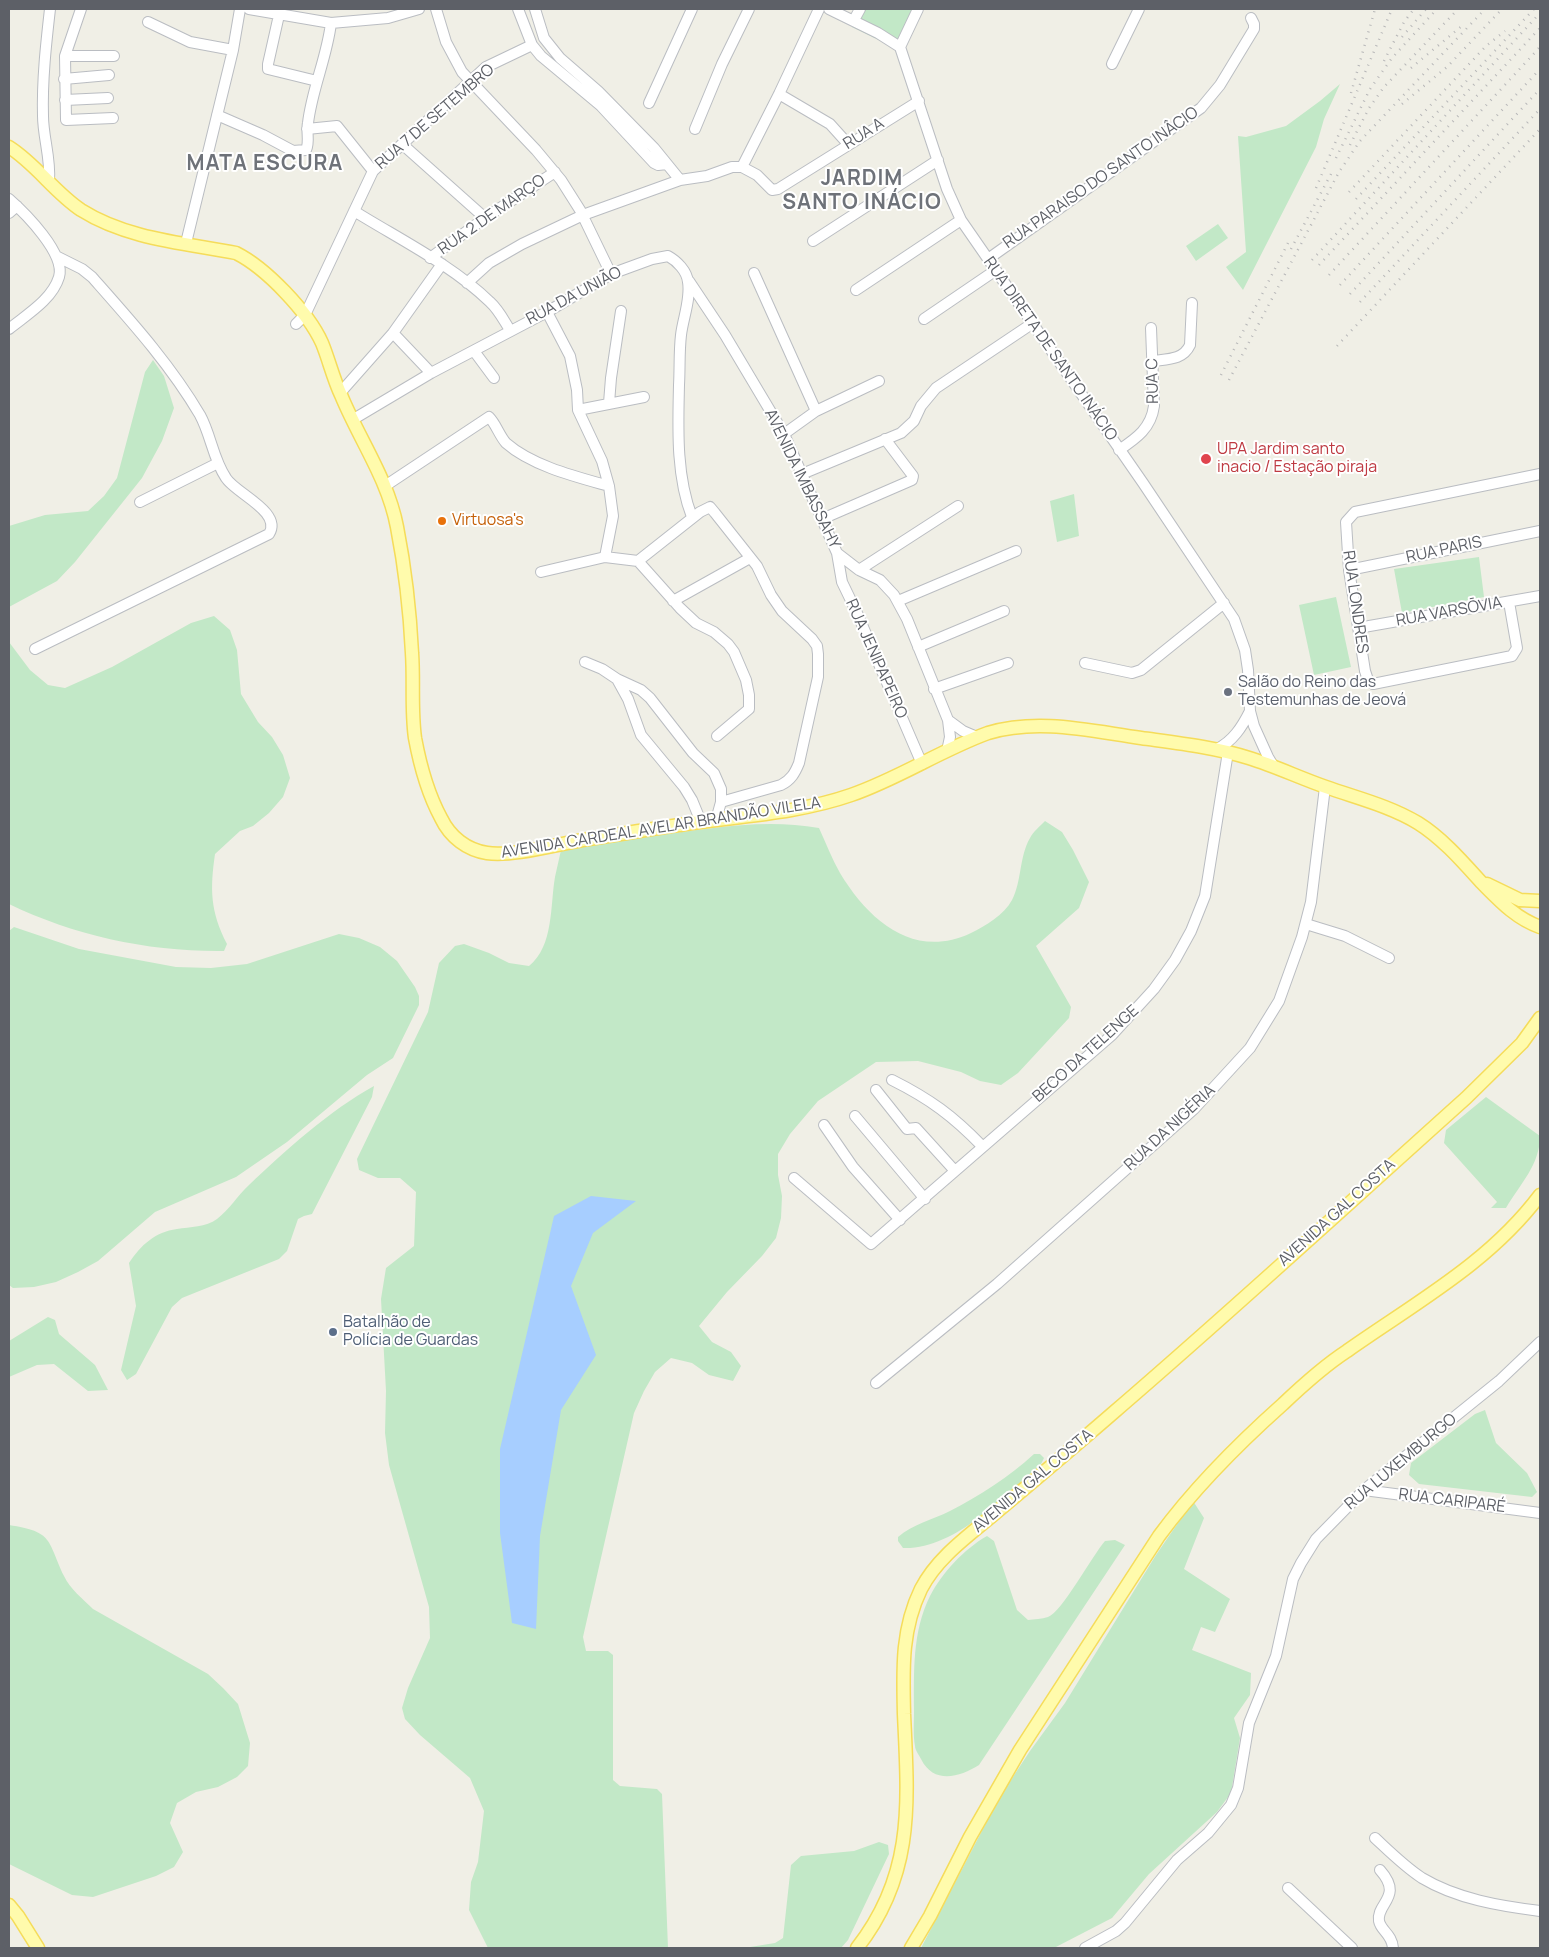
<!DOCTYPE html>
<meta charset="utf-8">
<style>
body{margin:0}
#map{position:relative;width:1549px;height:1957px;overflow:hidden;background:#f0efe6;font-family:Manrope,sans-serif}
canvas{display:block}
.frame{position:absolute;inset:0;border:10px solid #5d6067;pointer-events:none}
</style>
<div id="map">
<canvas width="1549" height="1957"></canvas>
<div class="frame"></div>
</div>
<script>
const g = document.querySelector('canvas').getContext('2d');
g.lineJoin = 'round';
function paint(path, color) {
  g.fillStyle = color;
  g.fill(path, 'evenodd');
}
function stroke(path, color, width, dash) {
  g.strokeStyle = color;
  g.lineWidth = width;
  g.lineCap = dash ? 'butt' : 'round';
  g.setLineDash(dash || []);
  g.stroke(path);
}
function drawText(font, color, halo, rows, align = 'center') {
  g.font = font + ' Manrope,sans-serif';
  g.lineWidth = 4;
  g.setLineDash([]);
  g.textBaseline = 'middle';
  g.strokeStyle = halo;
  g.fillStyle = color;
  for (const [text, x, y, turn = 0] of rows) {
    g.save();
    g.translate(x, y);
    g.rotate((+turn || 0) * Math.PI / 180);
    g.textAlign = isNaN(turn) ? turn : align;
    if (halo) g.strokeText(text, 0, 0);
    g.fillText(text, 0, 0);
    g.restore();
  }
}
const green = new Path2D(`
 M863,9H918L897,49L852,27Z
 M1340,84L1324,119L1316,147L1243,290L1226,267L1246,252L1238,136L1246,137L1286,126L1320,101Z
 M1218,224L1228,238L1196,261L1186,246Z
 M153,360L164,376L174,408L162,441L142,478L75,562L57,581L9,607V526L45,515L88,511L104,496L117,478L145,372Z
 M1074,494L1079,536L1057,542L1050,501Z
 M1479,557L1484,597L1402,613L1394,569Z
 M1336,597L1351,667L1314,675L1299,605Z
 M214,616L230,630L237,650L241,694L258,722L272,737L283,755L290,778L283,797L269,813L253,826L240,831L215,854C210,889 210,911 227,944L224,951C150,952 75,936 9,904V642L30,670L48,685L65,688L112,667L191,623Z
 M1045,821L1062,832L1073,850L1089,882L1079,908L1036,946L1071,1007L1069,1018L1018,1073L1001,1085L980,1081L961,1072L918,1061L876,1062L818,1101L790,1134L778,1154V1175L782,1196L781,1218L776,1238L762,1256L727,1292L699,1326L712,1342L731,1352L741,1366L733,1381L709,1375L692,1363L671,1358L655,1372L644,1391L634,1413L583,1637L586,1651H608L613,1655V1780L620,1786L657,1789L662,1794L668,1948H488L469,1910L471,1882L478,1862L484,1811L470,1778L420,1735L405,1719L402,1708L408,1688L430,1638L429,1607L389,1465L385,1433L386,1391L381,1299L386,1268L414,1246L416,1192L400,1178H378L359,1170L357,1159L428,1012L439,963L455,946L464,944L489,953L509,963L529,966C554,946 550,905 555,877C557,868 559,859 561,850C591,843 621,840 652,836C707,829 763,818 819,828C826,843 832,859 840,873C869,921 914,960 971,933C985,926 1004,915 1012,900C1022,881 1019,857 1030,838C1033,832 1040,826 1045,821Z
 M14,927L79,949L176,967L211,968L247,964L339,934L359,938L380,947L397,961L415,987L419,996V1005L393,1058L367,1075L287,1142L236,1177L155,1212L98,1261L78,1272L56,1282L34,1287L13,1288L9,1285V931Z
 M374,1086L372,1097L312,1214L304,1216L298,1219L287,1251L279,1259L182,1298L172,1307L136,1374L127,1380L121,1370L136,1306L129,1263C141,1245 155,1232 177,1229C190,1227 206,1227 217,1219C229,1210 238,1195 249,1185C285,1151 330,1110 374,1086Z
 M1486,1097L1540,1136C1540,1165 1520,1184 1506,1208H1491L1497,1202L1444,1143L1446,1130Z
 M48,1317L55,1320L59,1334L95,1365L108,1390L88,1391L54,1364L37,1365L9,1377V1341Z
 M1485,1410L1496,1443L1527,1473L1537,1492L1532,1497L1419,1484L1409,1475L1411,1463L1475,1414Z
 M1034,1454H1040L1044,1458L1041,1464C1005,1496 954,1550 903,1548L898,1541V1537C913,1524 932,1520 950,1511C979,1496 1009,1477 1034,1454Z
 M1193,1501L1204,1518L1184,1569L1230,1599L1215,1632L1201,1627L1192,1650L1251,1673L1250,1695L1234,1718L1240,1738L1231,1793L1217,1812L1149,1874L1112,1918L1054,1948H921L999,1798L1030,1751L1065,1703L1156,1555Z
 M9,1525C54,1532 47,1540 64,1576C70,1589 83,1599 93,1609L208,1674L223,1688L238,1704L250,1743L248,1766L237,1777L218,1787L196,1792L177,1803L170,1823L183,1852L174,1867L156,1876L93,1897L72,1895L9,1864Z
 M987,1536L994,1541L1017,1610L1028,1620C1034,1619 1042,1619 1048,1617C1062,1612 1092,1556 1105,1541L1115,1540L1125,1545L979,1765C960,1777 934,1785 921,1759C919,1755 915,1750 915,1746C913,1735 914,1722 914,1711C914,1672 912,1632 930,1596C942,1573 964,1549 987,1536Z
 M879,1842L888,1845L889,1854L848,1940L841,1948H744L775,1943L783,1938L791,1865L801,1856L854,1851Z`);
const water = new Path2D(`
 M591,1196L636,1201L593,1233L571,1286L596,1355L561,1410L540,1536L536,1629L512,1623L500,1533V1449L554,1216Z`);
const minor = new Path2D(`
 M81,9L65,56L66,120L113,118
 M249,9L331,23L388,18L419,9
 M436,9L446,42L462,72L536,150L561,180L580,210L611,274
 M518,9L532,45L541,56L601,106L654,163L658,165L667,164
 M535,9L544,38L560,58L598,91L654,148L680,180
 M829,9L878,33L900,47L947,189L961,220L1143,483L1234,619L1245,650L1248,670L1250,711L1254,726L1268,757L1274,767
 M279,15L268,64V69L317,81
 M854,20L860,9
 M148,22L190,42L233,50
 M900,47L918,9
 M65,56H114
 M1112,64L1139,9
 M64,79L109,75
 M779,94L830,124L848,144
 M65,100L108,98
 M649,103L692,9
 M217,115L263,135L293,151L306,150C310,142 306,131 308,123C312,89 327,57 331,23
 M307,129L337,126L373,171
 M695,129L722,64L749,9
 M402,144L485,218
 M742,167L779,94L819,9
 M49,181C51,159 43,137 43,116C42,80 46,44 50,9
 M9,199C25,213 66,254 59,277C52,300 26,315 9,329
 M354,211C399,239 452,265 490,302C499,310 504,321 510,330
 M9,213L17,206
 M813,241L938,160
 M186,243L233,50L240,9
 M430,258L485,218L555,172
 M988,259L1201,108L1220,85L1254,29V24L1251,18
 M754,273L816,411
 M689,281L725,335L784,434L837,553L859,570L880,580L894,595L907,619L948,720L950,737L947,751
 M467,283L489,263L522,244L583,215L680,180L707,176L732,167H742L757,175L772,190L778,189L919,101
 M856,290L961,220
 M547,312L570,356L577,390L578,410L602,461L609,486L613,516L605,557
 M924,319L996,270
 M296,324L305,315L373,171L486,67L532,45
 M393,333L431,373
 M474,351L494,378
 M1153,361C1168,359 1183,360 1190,345L1192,303
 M340,393L393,333L442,264
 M609,403L611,378L621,311
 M578,410L644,397
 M352,420L431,373L547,312L611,274L652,259L668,256C677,261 687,271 688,282C691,299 683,318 681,335C679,352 680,368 679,385C678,428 676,476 692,517
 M784,434L816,411L879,381
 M1119,450C1137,438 1151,428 1154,406L1151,328
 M802,474L901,433L914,421L921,406L936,388L1033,323
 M385,486L489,417C496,424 499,435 506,443C532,466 577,477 609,486
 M140,502L218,463
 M822,519L912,480L913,476L885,439
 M837,553L842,582L857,613L922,764
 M638,561L680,608L696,623L714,632L728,644L734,652L746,680L749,695V709L717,736
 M859,570L958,506
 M1349,570L1540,531
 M541,572L605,557L638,561L700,512L710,507L715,513L757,566L771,595L782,611L812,639L817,646L818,654V677L799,763C795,773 791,780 781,785L721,802
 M673,601L750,558
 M898,601L1016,551
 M1509,602L1517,648L1512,656L1373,684L1368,680L1365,671L1349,570L1346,522L1355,512L1540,474
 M1358,628L1540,596
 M918,647L1004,611
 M35,649L269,534C283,512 235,493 226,478C213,459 211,435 200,415C170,364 130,320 92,277L82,269L56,256
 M585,662L602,669L617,679L628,699L641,735L684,787L692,800L701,822
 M1085,663L1132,673L1141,670L1224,603
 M617,679L641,690L650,698L693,753L714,773L721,789V802L716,820
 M934,689L1008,663
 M948,720L963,731L977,737
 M1217,749C1233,741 1242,727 1250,711
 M1306,924L1345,936L1389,958
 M892,1080C930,1099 953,1116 982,1146
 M876,1090L907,1129L916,1128L955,1171
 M855,1116L925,1199
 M824,1125L853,1167L900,1220
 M794,1178L871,1244L1112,1035L1154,989L1175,960L1191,931L1205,896L1228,752
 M876,1383L997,1284L1194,1109L1250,1048L1279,1001L1302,937L1311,902L1325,787
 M1364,1490L1540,1513
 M1375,1838C1390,1852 1405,1867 1422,1878C1457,1899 1500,1906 1540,1911
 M1380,1870C1404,1897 1376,1903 1379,1921C1381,1931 1392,1934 1393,1948
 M1288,1888L1352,1948
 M1085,1948L1116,1931L1125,1923L1177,1860L1208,1833L1231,1805L1238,1788L1249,1723L1276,1656L1293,1579L1301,1563L1316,1539L1364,1490L1499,1381L1540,1342`);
const major = new Path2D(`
 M9,147C36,164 54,192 81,210C127,239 184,243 236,253C266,268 308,312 322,343C329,360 333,378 341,395C359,439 388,479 397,527C405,568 410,612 412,653C414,681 411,710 415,738C420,765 428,794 441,818C450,837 467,850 487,853C514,857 561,843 589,839C628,833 668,826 708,821C756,815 805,811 851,795C898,779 941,750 988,733C1039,718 1090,731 1141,738C1177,743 1214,747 1249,758C1275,766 1300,778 1326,787C1357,798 1390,806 1418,823C1442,838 1462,861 1481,882C1499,900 1515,918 1540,927
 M1487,884L1520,900L1540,901
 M9,1905L18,1916L38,1948
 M857,1948C915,1874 908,1802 904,1714C903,1670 901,1630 921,1589C938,1556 971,1534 999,1510C1037,1478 1075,1446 1113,1413C1233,1310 1349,1203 1466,1098L1522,1043L1540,1018
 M911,1948L930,1916L970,1837L1020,1750L1159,1536C1195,1487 1237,1445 1283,1404C1303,1385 1324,1366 1347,1351C1415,1303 1489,1263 1540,1195`);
const rail = new Path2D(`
 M1402,37L1426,9
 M1384,61L1404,22L1414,9
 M1411,68L1463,25
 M1351,93L1375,9
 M1402,104L1447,67L1502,9
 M1350,145L1369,108L1384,87L1458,9
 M1336,158L1370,89L1392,58L1437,9
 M1316,188L1392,9
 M1349,192L1486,46L1505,31
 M1356,199L1534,9
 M1291,249L1331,174
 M1312,260L1540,13
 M1319,265L1540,28
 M1329,275L1540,47
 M1340,285L1540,69
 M1350,294L1540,89
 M1360,302L1540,109
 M1337,346L1540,129
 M1221,375L1290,239
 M1229,380L1339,172L1360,141L1485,9`);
const markers = [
 [1206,459,6,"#e0444e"],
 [442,521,5,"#e8710a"],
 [1228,692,5,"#6b7280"],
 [333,1332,5,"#5c6f8a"]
];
const streetNames = [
 ["RUA 7 DE SETEMBRO",435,117,-41],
 ["RUA A",864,134,-32],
 ["RUA PARAISO DO SANTO INÂCIO",1101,178,-35],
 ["RUA 2 DE MARÇO",492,215,-35],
 ["RUA DA UNIÃO",574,296,-28],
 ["RUA DIRETA DE SANTO INÁCIO",1050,349,55],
 ["RUA C",1153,381,-91],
 ["AVENIDA IMBASSAHY",802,479,64],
 ["RUA PARIS",1444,550,-12],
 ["RUA LONDRES",1355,602,82],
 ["RUA VARSŌVIA",1449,612,-10],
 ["RUA JENIPAPEIRO",876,659,66],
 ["AVENIDA CARDEAL AVELAR BRANDÃO VILELA",661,828,-9],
 ["BECO DA TELENGE",1086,1054,-42],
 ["RUA DA NIGÉRIA",1170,1128,-43],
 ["AVENIDA GAL COSTA",1337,1213,-42],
 ["RUA LUXEMBURGO",1401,1462,-40],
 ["AVENIDA GAL COSTA",1033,1481,-40],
 ["RUA CARIPARÉ",1452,1501,7]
];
const healthNames = [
 ["UPA Jardim santo",1217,450],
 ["inacio / Estação piraja",1217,468]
];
const foodNames = [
 ["Virtuosa's",452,521]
];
const worshipNames = [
 ["Salão do Reino das",1238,683],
 ["Testemunhas de Jeová",1238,701]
];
const serviceNames = [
 ["Batalhão de",343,1323],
 ["Polícia de Guardas",343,1341]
];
const districtNames = [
 ["MATA ESCURA",265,164],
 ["JARDIM",862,179],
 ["SANTO INÁCIO",862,203]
];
paint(green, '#c2e8c7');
paint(water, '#a7ceff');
stroke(minor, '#babdc2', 12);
stroke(major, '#f5dc5a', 15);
stroke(minor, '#fff', 10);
stroke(major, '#fffbac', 12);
stroke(rail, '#b7b7b8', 2.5, [1, 6]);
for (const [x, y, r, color] of markers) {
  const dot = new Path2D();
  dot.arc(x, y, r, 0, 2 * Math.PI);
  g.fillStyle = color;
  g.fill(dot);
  stroke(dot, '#fff', 2);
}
drawText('16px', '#5d6067', '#fff', streetNames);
drawText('16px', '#be3a42', '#fff', healthNames, 'left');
drawText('16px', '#c56008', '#fff', foodNames, 'left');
drawText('16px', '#5b616d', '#fff', worshipNames, 'left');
drawText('16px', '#4e5e75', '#fff', serviceNames, 'left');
g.letterSpacing = '1px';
drawText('bold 21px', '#6e7279', '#fff', districtNames);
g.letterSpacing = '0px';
</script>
